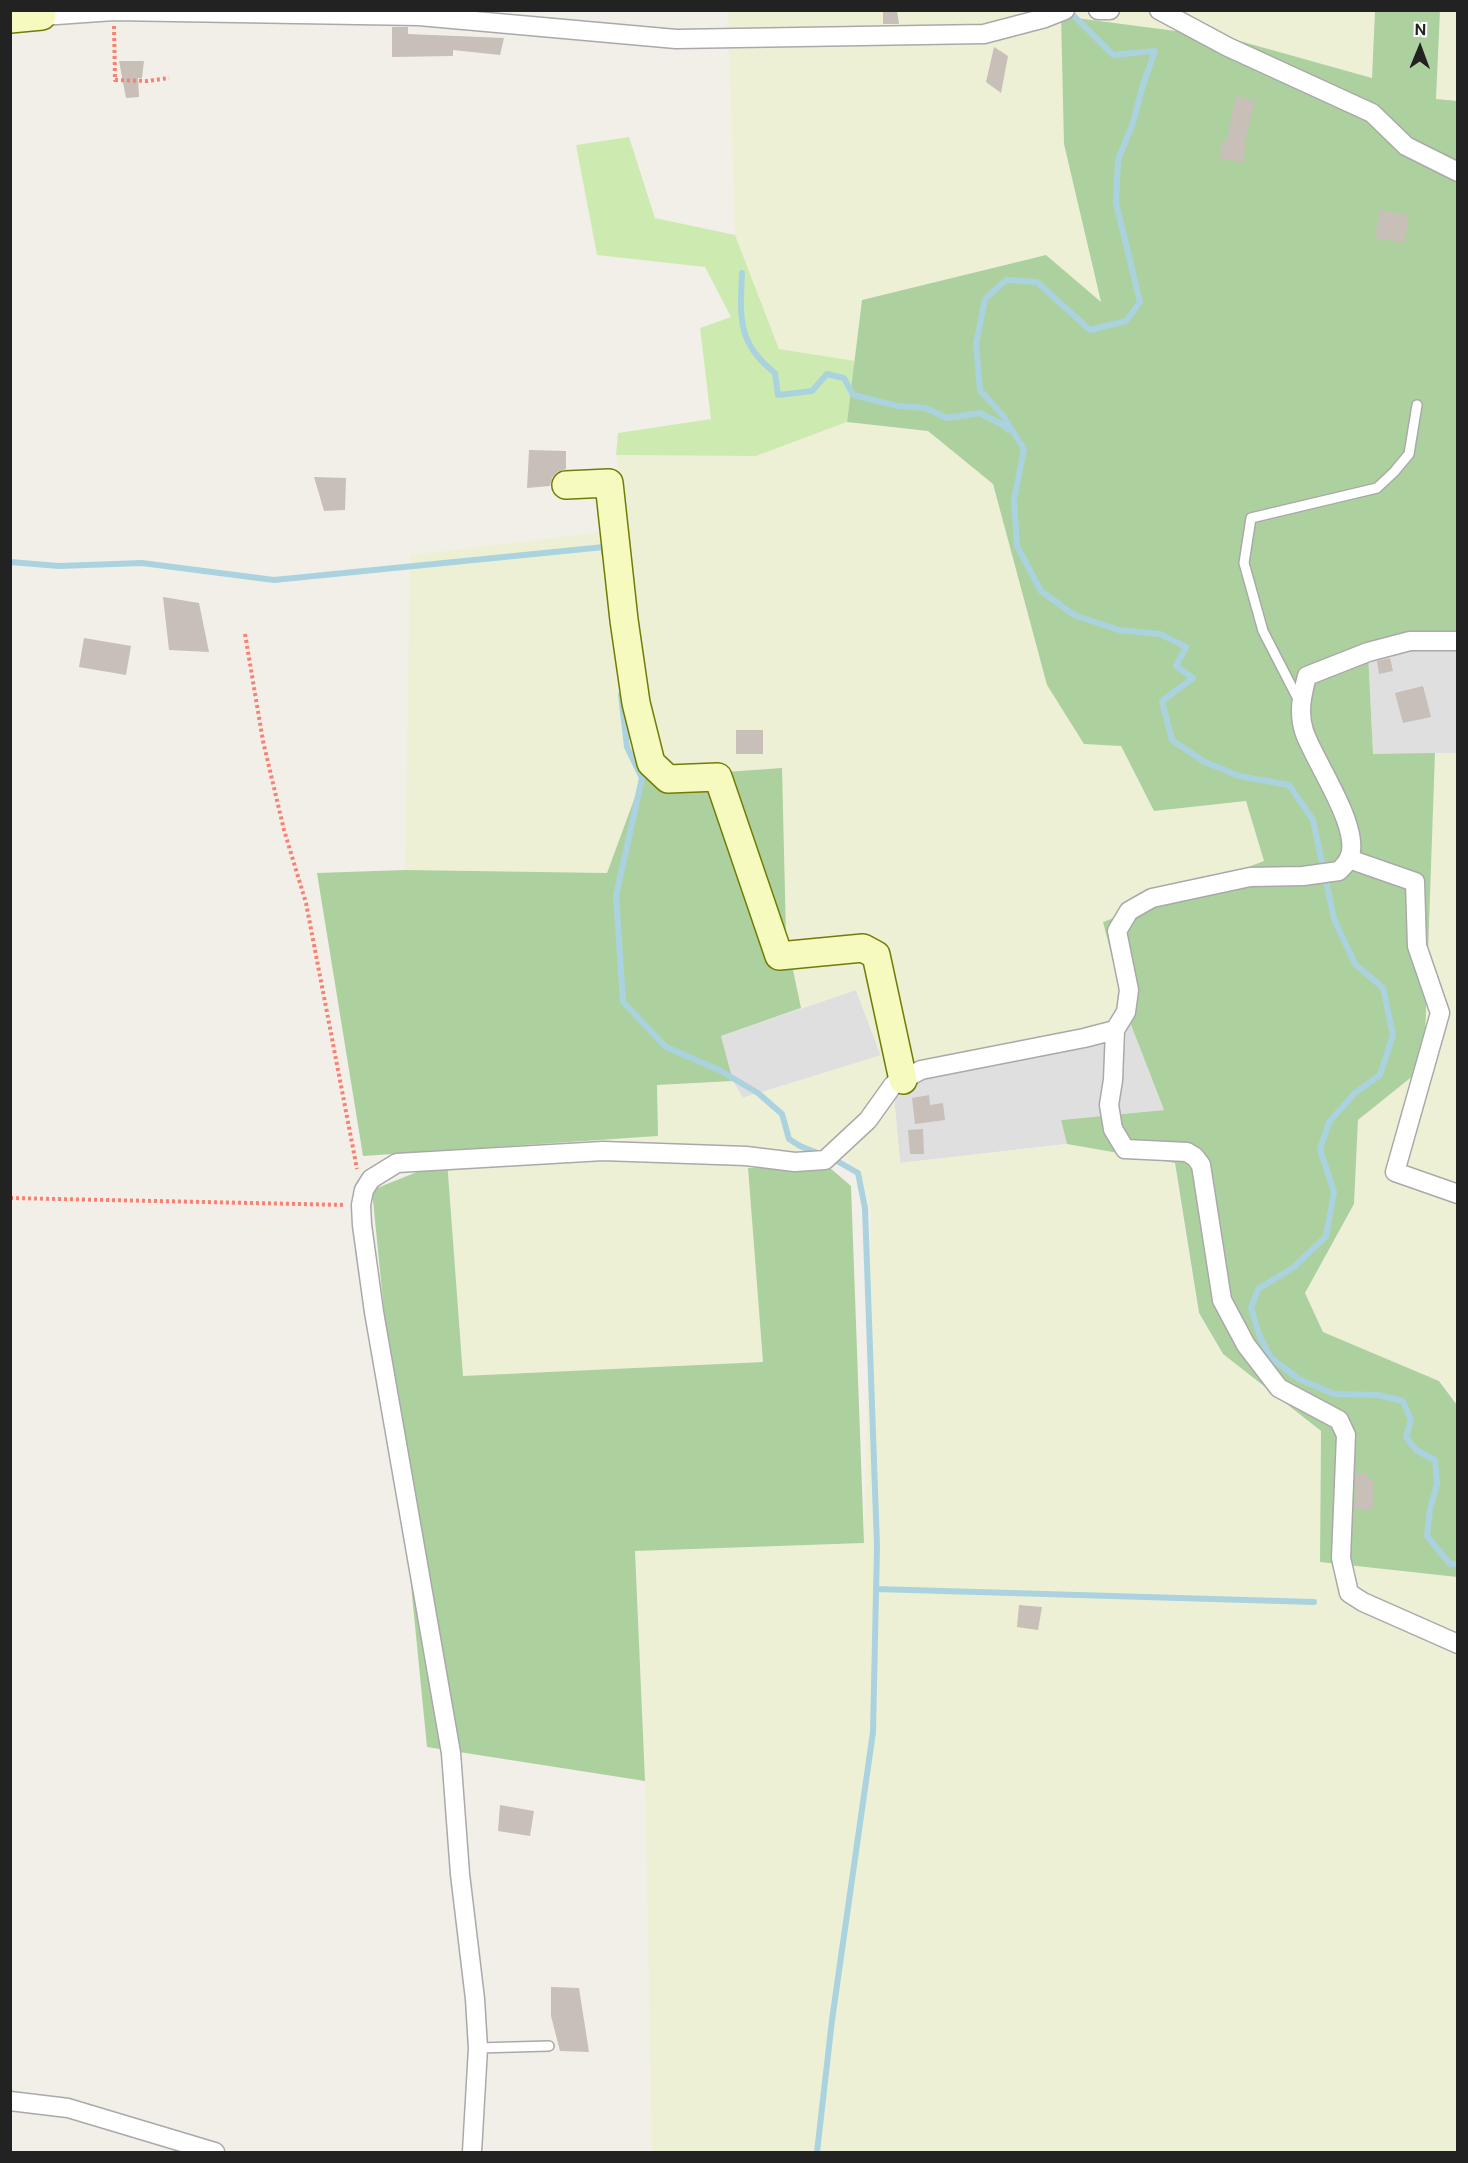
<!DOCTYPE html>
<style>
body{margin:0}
#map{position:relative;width:1468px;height:2163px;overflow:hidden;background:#f2efe9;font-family:"DM Sans",sans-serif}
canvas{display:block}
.frame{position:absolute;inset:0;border:12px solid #222;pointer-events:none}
.north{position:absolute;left:1390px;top:18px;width:60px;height:60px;-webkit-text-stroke:4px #fff;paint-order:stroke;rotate:1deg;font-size:16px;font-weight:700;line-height:24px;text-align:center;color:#222}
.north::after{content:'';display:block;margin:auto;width:21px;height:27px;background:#222;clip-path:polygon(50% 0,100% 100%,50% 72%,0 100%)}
</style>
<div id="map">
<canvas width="1468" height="2163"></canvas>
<div class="frame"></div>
<div class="north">N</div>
</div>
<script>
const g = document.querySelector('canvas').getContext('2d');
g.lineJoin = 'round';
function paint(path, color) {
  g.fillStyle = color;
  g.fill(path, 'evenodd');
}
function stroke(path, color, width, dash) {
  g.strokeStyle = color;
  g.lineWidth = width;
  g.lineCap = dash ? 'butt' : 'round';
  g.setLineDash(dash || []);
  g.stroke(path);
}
const residential = new Path2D(`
 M1457,641V753L1373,755L1368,652Z
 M856,990L881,1056L742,1098L733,1081L721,1036Z
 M1126,1012L1164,1110L1061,1120L1067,1144L900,1163L893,1085Z`);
const farmland = new Path2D(`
 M728,11H1375L1372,78L1229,38L1064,144L1101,303L1045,255L862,300L855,361L779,349L735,235Z
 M1440,11H1457V101L1436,99Z
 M847,422L928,431L993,484L1047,685L1121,746L1154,811L1246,801L1264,861L1103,922L1126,1012L1117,1030L893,1085L900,1163L1067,1144L1174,1164L1198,1313L1222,1354L1321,1432L1320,1562L1457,1577V2152H652L645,1781L635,1550L864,1543L871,1211L859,1171L842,1156L827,1163L748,1168L764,1362L462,1376L447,1160L658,1136L657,1085L733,1081L743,1098L881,1055L856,990L801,1008L786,936L642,778L607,873L405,870L410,555L627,529L616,455L756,456Z
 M1435,753H1457V1403L1442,1382L1323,1332L1305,1293L1354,1204L1358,1120L1424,1067Z`);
const grass = new Path2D(`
 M629,137L655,218L735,235L779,349L855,361L847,422L756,456L616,455L618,433L711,419L700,328L731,317L705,267L597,255L576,145Z`);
const forest = new Path2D(`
 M1375,11H1440L1436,99L1458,101L1457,641L1368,652L1373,754L1435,753L1424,1067L1358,1120L1354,1204L1305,1293L1323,1332L1439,1381L1457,1405V1577L1320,1562L1321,1431L1223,1354L1199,1313L1175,1163L1067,1144L1061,1120L1164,1110L1126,1012L1103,922L1264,861L1246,801L1154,811L1121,746L1084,744L1047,685L993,484L928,431L847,422L862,300L1046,255L1101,302L1064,144L1061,16L1229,38L1372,78Z
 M782,768L786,936L801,1008L721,1036L733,1081L657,1085L658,1136L363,1156L317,873L405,870L607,873L642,778Z
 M447,1160L463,1376L763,1362L748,1168L829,1167L851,1186L864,1543L635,1551L645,1781L427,1747L372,1190Z`);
const stream = new Path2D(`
 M1072,14L1113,55L1155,51L1142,88L1133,123L1118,160L1116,203L1140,302L1126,321L1090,330L1037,282L1006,280L985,299L976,344L980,390L1004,417L1024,449L1014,500L1017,546L1041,591L1074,615L1119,630L1160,634L1186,647L1176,666L1193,678L1162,701L1172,740L1203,761L1239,776L1289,785L1313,820L1334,919L1355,964L1383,988L1393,1035L1380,1075L1355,1093L1329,1122L1320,1149L1334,1192L1326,1236L1294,1267L1258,1289L1251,1308L1260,1337L1271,1358L1299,1379L1334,1394L1378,1395L1403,1401L1411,1420L1406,1437L1416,1450L1435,1460L1437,1484L1430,1509L1427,1536L1450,1564H1458
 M742,273C740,318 737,343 775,373L778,395L812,391L827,374L844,378L853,395L898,406L925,408L947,418L980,413L1005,426L1008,430
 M10,562L59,566L142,563L274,580L604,547V553
 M621,695L627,747L642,778L616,896L623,1002L666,1047L719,1070L758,1093L782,1114L789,1139L800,1146L820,1154
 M876,1589L1314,1602
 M817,2152L832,2020L873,1732L877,1546L865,1208L858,1173L830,1157`);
const building = new Path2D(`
 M883,10H897L899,24H883Z
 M392,27H408V34L504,38L500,55L453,50V56L392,57Z
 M994,47L1008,56L1001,93L986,82Z
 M119,61H144L142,78H138L139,97L126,98Z
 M1236,96L1255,100L1244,146H1246L1243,163L1219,158L1222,142H1226Z
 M1380,210L1409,215L1404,243L1375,238Z
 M529,450L566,451V469L557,472L552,478L550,486L527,488Z
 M314,477L346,478L345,510L324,511Z
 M163,597L199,603L209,652L169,650Z
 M84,638L131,646L126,675L79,667Z
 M1390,658L1393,671L1379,674L1377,661Z
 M1423,686L1431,717L1403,723L1395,693Z
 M736,730H763V754H736Z
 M929,1095L930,1105L943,1103L945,1120L915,1124L912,1098Z
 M923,1129L924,1154H910L908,1130Z
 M1356,1473H1367V1479H1374L1373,1510L1354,1509Z
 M1019,1605L1042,1607L1038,1630L1017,1627Z
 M500,1805L534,1811L530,1836L498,1831Z
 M551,1987L579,1988L589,2052L560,2051L551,2016Z`);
const path = new Path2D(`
 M114,26L115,80L147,81L169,78
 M245,634L263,741L284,830L306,903L357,1169
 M10,1198L346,1205`);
const lane = new Path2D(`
 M1299,701L1263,631L1244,563L1251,518L1377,488L1394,472L1409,454L1417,405
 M478,2048L549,2046`);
const street = new Path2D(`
 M41,10L42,16L114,11L419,16L676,39L984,34L1045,18L1065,10
 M1098,10H1110
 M1159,10L1228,47L1372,113L1406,146L1458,172
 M1349,859L1415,882L1417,946L1440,1013L1395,1172L1458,1194
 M1115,1030L1113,1080L1109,1105L1113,1129L1125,1149L1187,1152L1195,1157L1201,1165L1222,1300L1246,1345L1279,1388L1339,1420L1346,1435L1341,1558L1349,1593L1363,1602L1458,1644
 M10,2101L68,2108L215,2152
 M472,2152L478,2048L475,1999L460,1874L451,1753L374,1312L362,1225L361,1205L364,1190L371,1179L397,1163L603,1151L746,1156L795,1162L825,1160L868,1120L893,1085L921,1070L1084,1038L1115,1030L1126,1012L1129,990L1117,931L1129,911L1152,898L1250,877L1303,876L1339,871C1342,868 1346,864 1348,860C1365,832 1313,760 1304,731C1298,712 1302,695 1307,676L1368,652L1410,641H1458`);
const secondary = new Path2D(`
 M10,19L42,16
 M566,485L609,483L624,620L636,703L651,763L668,779L718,777L779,956L863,948L876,955L903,1080`);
paint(residential, '#e0dfdf');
paint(farmland, '#eef0d5');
paint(grass, '#cdebb0');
paint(forest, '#add19e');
stroke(stream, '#aad3df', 6);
paint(building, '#c7bfb8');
stroke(lane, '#a9a9a9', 12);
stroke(street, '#a9a9a9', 21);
stroke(secondary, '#707d05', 30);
stroke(path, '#fa8072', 4, [3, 3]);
stroke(lane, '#fff', 9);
stroke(street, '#fff', 18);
stroke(secondary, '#f7fabf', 27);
</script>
